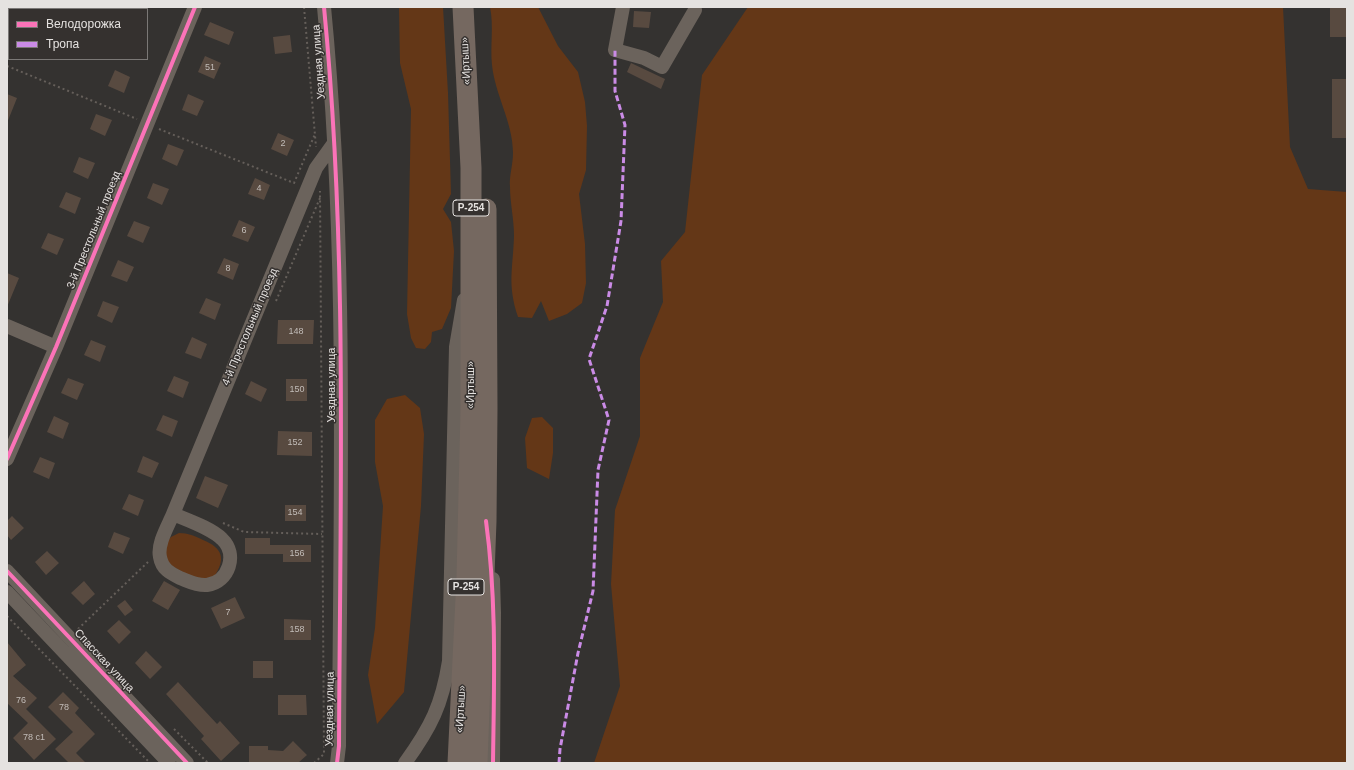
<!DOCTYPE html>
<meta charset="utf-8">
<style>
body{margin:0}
#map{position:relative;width:1354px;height:770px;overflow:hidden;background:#343230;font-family:Helvetica,sans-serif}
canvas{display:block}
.frame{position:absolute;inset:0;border:8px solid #e5e2e0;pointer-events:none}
.legend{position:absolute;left:8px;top:8px;width:140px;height:52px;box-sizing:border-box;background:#35312f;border:1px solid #7b7876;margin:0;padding:5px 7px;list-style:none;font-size:12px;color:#e5e2e0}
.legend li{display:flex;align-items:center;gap:8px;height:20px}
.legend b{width:20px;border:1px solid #7b7876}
</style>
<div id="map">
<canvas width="1354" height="770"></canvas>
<div class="frame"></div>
<ul class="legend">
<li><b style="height:5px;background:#fb73b8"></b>Велодорожка</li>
<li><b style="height:5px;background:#ca8be6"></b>Тропа</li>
</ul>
</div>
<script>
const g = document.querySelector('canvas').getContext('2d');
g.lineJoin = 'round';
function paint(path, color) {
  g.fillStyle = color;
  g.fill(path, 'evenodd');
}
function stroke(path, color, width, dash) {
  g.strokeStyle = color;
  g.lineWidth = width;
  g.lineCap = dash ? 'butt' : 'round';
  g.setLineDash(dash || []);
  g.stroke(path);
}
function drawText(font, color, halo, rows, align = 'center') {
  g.font = font + ' Helvetica,sans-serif';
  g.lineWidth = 3;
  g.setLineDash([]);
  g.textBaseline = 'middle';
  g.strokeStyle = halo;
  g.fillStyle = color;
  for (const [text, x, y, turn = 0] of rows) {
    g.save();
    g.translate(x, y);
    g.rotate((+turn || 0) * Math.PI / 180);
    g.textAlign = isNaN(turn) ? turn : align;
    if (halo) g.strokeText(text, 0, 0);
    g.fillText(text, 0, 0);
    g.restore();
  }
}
const green = new Path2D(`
 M399,7H443L448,93L451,194L443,209L451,222L454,251L451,308L442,329L432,332L431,342L425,349L416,348L411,338L407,314L411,109L400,63Z
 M490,7H538L558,46L578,72L585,102L587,126L586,170L579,194L585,244L586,283L582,303L567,314L549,321L541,301L532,318L518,317C507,284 513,269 514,236C514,219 510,203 510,187C509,176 513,165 513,153C513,122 495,95 492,65C490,46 494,26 490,7Z
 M748,7H1283L1290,147L1308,189L1347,192V763H594L620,686L611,584L615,510L640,436V358L663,302L661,261L685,232L702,75Z
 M405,395L420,408L424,434L421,506L404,692L377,724L368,675L375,628L383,506L375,462V420L387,399Z
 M542,417L553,428V453L549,479L527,468L525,438L532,418Z
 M179,533C188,533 195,536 203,540C223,548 226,559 214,577L197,580L166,563L165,544L171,537Z`);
const building = new Path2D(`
 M1330,7H1347V37H1330Z
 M634,11L651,12L649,28L633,27Z
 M210,22L234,32L229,45L204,35Z
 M290,35L292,52L275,54L273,37Z
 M205,56L221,63L214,79L198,72Z
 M631,63L665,79L661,89L627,72Z
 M115,70L130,77L124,93L108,86Z
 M1332,79H1347V138H1332Z
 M7,94L17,98L7,123Z
 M188,94L204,101L197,116L182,110Z
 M96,114L112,120L105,136L90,129Z
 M278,133L294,140L287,156L271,149Z
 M168,144L184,150L177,166L162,159Z
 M79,157L95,163L88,179L73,172Z
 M255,178L270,185L264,200L248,194Z
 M153,183L169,189L162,205L147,198Z
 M66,192L81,198L75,214L59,207Z
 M239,220L255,227L248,242L232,236Z
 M134,221L150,227L143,243L127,236Z
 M48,233L64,239L57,255L41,248Z
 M224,258L239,264L233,280L217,273Z
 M118,260L134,267L127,282L111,276Z
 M7,273L19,278L7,307Z
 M206,298L221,304L215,320L199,313Z
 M103,301L119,307L112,323L97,316Z
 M278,320H314L313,344H277Z
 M192,337L207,344L201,359L185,353Z
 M91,340L106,346L100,362L84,355Z
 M174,376L189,382L183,398L167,391Z
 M68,378L84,384L77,400L61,393Z
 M286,379H307V401H286Z
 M251,381L267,389L261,402L245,394Z
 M163,415L178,421L172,437L156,430Z
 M54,416L69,423L63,439L47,432Z
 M278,431L312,432V456L277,455Z
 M143,456L159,463L152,478L137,472Z
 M40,457L55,463L49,479L33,472Z
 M205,476L228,485L218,508L196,498Z
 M129,494L144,500L138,516L122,509Z
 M285,505H306V521H285Z
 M12,516L24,528L11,540L7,535V521Z
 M114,532L130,538L123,554L108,547Z
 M245,538H270V545H311V562H283V554H245Z
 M47,551L59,563L46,575L35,562Z
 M84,581L95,594L83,605L71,593Z
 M164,581L180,590L168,610L152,601Z
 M235,597L245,618L221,629L211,608Z
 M125,600L133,610L125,616L117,606Z
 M284,619L311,620V640H284Z
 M119,620L131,632L119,644L107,631Z
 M7,642L26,665L13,676L37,698L26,709L56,739L34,760L13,738L28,723L7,703Z
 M146,651L162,667L150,679L135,663Z
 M253,661H273V678H253Z
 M178,682L217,724L220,721L240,743L221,761L201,739L204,736L166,694Z
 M63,692L79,708L75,713L95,734L76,753L86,763H69L55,749L73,732L48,707Z
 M278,695H306L307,715H278Z
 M293,741L307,755L298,763H249V746H268V750L283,751Z`);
const path = new Path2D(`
 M304,7L316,147
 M7,66L137,119
 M159,129L294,183L315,134
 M276,301L320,198
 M223,523L244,532L322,534
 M7,616L150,763
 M78,629L148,562
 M174,729L208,763
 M314,763L324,754L320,191`);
const minor = new Path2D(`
 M324,7C348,253 340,499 339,746L337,763
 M623,7L615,50L644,58L662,67L695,10
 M7,12L9,7
 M7,326L56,347
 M7,459L56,347L195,7
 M173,514C168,526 157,544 160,557C162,569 170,573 180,578C188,581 197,586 207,585C229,582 238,554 222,539C211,528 187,520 173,514L316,168L334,143
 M7,571L187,763
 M493,579L494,613L493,763
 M7,592L169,763
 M405,763C431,727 442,705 449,661L456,347L464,300`);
const highway = new Path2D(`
 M458,763L467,577L471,410V168L463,7
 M477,763L486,521L487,409L486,209`);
const quiet = new Path2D(`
 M559,763L560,749L578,653L593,591L598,470L609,420L589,359L607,306L621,221L625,125L615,91V50`);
const cycleway = new Path2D(`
 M324,7C348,253 340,499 339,746L337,763
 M7,459L56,347L195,7
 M486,521C497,602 494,682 493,763
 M7,571L187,763`);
const numberNames = [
 ["51",210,68],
 ["2",283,144],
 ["4",259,189],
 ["6",244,231],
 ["8",228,269],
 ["148",296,332],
 ["150",297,390],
 ["152",295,443],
 ["154",295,513],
 ["156",297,554],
 ["7",228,613],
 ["158",297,630],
 ["76",21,701],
 ["78",64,708],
 ["78 с1",34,738]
];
const shields = [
 [471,208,36],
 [466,587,36]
];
const shieldNames = [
 ["Р-254",471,208],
 ["Р-254",466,587]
];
const streetNames = [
 ["«Иртыш»",466,61,-93],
 ["Уездная улица",319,62,-94],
 ["3-й Престольный проезд",94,230,-68],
 ["4-й Престольный проезд",250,327,-67],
 ["Уездная улица",332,385,-90],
 ["«Иртыш»",471,385,-90],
 ["Спасская улица",104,661,47],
 ["Уездная улица",330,709,-89],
 ["«Иртыш»",461,709,-87]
];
paint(green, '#643717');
paint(building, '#584a40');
stroke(path, '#655f5a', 2, [2, 3]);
stroke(minor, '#6b635c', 14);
stroke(highway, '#756860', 21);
stroke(quiet, '#ca8be6', 3, [6, 3]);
stroke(cycleway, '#fb73b8', 4);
drawText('9px', '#c2bcb8', null, numberNames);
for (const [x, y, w] of shields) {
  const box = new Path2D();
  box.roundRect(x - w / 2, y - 8, w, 16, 3);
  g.fillStyle = '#35312f';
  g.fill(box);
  stroke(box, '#e5e2e0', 1);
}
drawText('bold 10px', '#e5e2e0', null, shieldNames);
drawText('11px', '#e5e2e0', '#35312f', streetNames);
</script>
